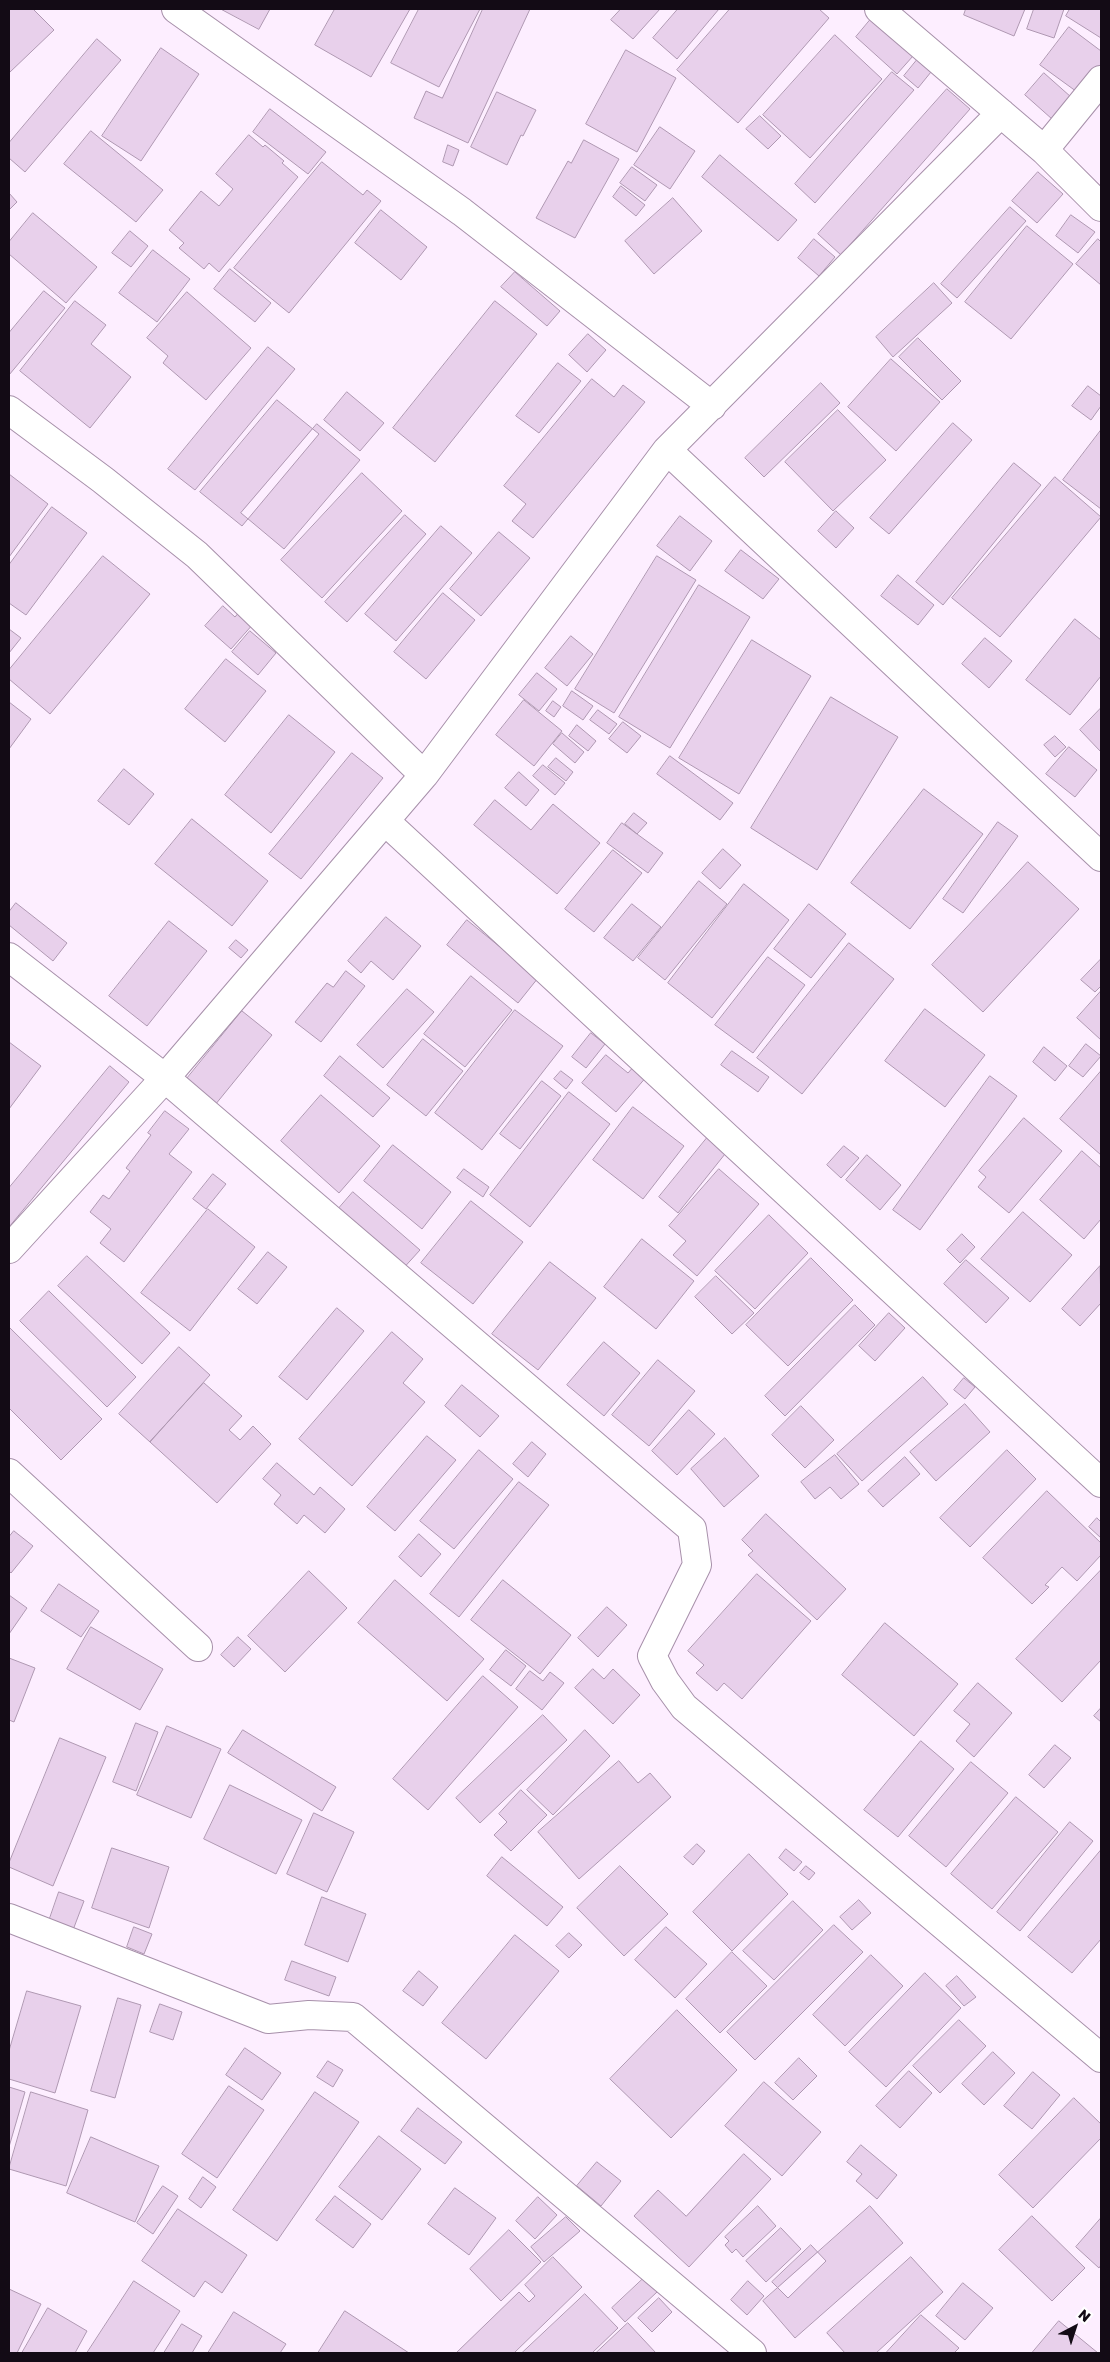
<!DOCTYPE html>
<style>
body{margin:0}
#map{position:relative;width:1110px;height:2362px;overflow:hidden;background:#fdeeff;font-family:"Golos Text",sans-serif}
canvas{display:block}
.frame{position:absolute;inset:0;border:10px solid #130b15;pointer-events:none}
.north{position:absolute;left:1050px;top:2302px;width:50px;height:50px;-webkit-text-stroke:4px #fff;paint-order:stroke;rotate:40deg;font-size:14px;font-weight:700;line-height:20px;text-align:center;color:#130b15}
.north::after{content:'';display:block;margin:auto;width:18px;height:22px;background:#130b15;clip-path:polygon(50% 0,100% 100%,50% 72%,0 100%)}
</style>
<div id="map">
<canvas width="1110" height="2362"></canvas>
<div class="frame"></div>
<div class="north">N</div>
</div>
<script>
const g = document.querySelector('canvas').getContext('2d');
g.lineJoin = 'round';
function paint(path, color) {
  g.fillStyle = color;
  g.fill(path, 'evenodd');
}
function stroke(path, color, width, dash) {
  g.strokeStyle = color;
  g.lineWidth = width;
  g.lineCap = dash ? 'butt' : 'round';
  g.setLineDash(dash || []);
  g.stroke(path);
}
const building = new Path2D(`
 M9,9H33L54,30L9,73Z
 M221,9H270L259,29Z
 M335,9H410L371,77L315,45Z
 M419,9H480L439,87L391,63Z
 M483,9H530L468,143L414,118L426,91L442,98Z
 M621,9H660L633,39L611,20Z
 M678,9H719L677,59L653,38Z
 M730,9H819L829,18L738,123L677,70Z
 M966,9H1025L1014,36L964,15Z
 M1034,9H1064L1054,38L1027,29Z
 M1070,9H1101V38L1066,16Z
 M871,19L913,56L897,74L856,37Z
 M1069,27L1101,51V73L1084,97L1040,65Z
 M835,35L882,79L810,158L763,115Z
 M97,39L121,60L25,172L9,158V143Z
 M161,48L199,74L141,161L102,136Z
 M626,50L676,78L637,152L586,124Z
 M917,60L931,72L918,88L904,76Z
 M892,72L914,90L815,203L795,184Z
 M1044,73L1071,97L1052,119L1025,95Z
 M947,89L970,109L841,255L818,234Z
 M497,92L536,110L523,136L521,135L507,165L471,147Z
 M270,109L326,152L308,174L253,132Z
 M760,116L781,136L768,149L746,129Z
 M660,127L695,151L670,189L634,165Z
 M91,131L163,190L136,222L64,164Z
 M249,135L263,147L265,145L284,161L282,163L298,177L219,272L209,263L204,269L179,248L184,243L169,230L201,191L219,206L233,189L216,174Z
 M584,140L619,159L575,238L536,218L568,161L571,163Z
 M448,145L459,150L453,166L443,162Z
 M720,155L797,220L778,241L702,177Z
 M322,162L363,195L367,190L381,201L289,313L234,268Z
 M632,167L657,185L645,201L620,183Z
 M1038,172L1063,194L1037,223L1012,201Z
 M621,186L645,205L636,216L613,197Z
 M9,193L17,202L9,210Z
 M673,198L702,231L654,274L625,241Z
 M1010,207L1026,221L957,298L941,284Z
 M381,210L427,247L401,280L355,243Z
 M33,213L97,267L66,303L9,254V242Z
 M1071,215L1095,232L1078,253L1056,236Z
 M1027,226L1073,264L1011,339L965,302Z
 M130,231L148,246L131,267L112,253Z
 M814,239L835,257L819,276L798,258Z
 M1098,239L1101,242V285L1076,264Z
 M153,250L190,279L157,322L119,293Z
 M230,269L271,303L255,322L214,289Z
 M515,272L560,311L547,326L501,287Z
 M934,283L952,303L893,357L876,337Z
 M44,291L65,308L9,375V333Z
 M187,292L251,348L206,400L163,363L168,356L147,338Z
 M75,301L106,325L91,344L131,377L90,428L20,371Z
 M495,301L537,334L435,462L393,428Z
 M588,334L606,350L587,372L569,355Z
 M918,338L961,381L942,400L899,357Z
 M268,347L295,369L195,490L168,469Z
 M891,359L940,402L896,451L848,407Z
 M558,363L581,381L539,433L516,416Z
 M592,379L614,397L623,385L645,402L533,538L512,521L526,504L504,486Z
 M821,383L840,403L764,477L745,458Z
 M1088,386L1101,396V406L1091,420L1072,406Z
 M347,392L384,423L360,451L324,420Z
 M277,400L319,434L242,526L200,492Z
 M838,410L886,460L833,511L785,462Z
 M953,423L972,440L889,534L870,518Z
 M317,424L360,460L284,549L241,513Z
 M1101,430V509L1063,480Z
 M1014,463L1041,485L943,605L916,582Z
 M362,473L402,511L322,598L281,560Z
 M9,474L48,504L9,557Z
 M1055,477L1101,517L1000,637L952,598Z
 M52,507L87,533L26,615L9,603V565Z
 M836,511L854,528L836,548L818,531Z
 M405,515L426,534L347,622L325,602Z
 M680,516L712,541L690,571L657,546Z
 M441,526L472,553L396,641L365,614Z
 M499,532L530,558L481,616L450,589Z
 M741,550L779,579L763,599L725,571Z
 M103,556L150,594L50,714L9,679V670Z
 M657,556L696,580L614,713L575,689Z
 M898,575L934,605L918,625L881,596Z
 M699,585L750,617L670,748L619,717Z
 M443,593L475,620L426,679L394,652Z
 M223,606L235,617L240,611L254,623L231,649L205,626Z
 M1075,619L1101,640V676L1070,715L1026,680Z
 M9,629L21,638L9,653Z
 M250,631L276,653L258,675L232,652Z
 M571,636L593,654L567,686L545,668Z
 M985,638L1012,661L989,688L962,664Z
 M752,640L811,676L739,794L679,758Z
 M226,659L266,691L225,742L185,709Z
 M537,673L557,689L539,711L519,695Z
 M572,691L593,706L583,720L563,706Z
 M831,697L898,737L817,870L751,828Z
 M524,700L562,731L534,766L496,735Z
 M553,701L561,707L554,717L546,711Z
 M9,702L31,719L9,749Z
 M1101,708V752L1080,730Z
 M598,710L617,724L609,734L590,720Z
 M289,715L335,752L271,833L225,795Z
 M623,722L641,736L627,753L609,739Z
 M577,725L596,741L588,751L569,736Z
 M562,733L584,752L575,763L553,744Z
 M1055,736L1066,747L1055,757L1044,745Z
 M1069,747L1097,770L1075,797L1046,774Z
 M352,753L383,778L301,879L269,854Z
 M670,756L733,803L720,820L657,774Z
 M556,758L573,772L566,781L548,767Z
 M543,765L565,783L555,795L533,776Z
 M124,769L154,794L129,825L98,801Z
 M519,772L539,790L526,806L505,788Z
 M924,789L983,834L910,929L851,883Z
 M495,800L531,830L553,804L600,843L557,894L474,825Z
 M634,813L647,823L637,834L625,824Z
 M192,819L268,881L232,926L155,864Z
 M998,822L1018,836L963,913L943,899Z
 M622,823L663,853L648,873L607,843Z
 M723,849L741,865L720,889L702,873Z
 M613,850L642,873L594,932L565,909Z
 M1028,862L1079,909L983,1012L932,965Z
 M699,881L727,904L665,980L638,958Z
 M744,884L789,920L712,1018L668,983Z
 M16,903L67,943L53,961L9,925V912Z
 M632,904L661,927L633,961L604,938Z
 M809,904L846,934L811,978L774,949Z
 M386,917L421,946L393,980L371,961L361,973L348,961Z
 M467,920L538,978L518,1003L447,945Z
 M169,921L207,951L147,1026L109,996Z
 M236,940L248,950L241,958L229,948Z
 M849,943L894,979L802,1094L757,1058Z
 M768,957L805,985L753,1053L715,1025Z
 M1101,959V986L1095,992L1081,980Z
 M346,971L365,986L321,1042L295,1022L327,983L333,987Z
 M471,976L512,1010L465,1067L424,1034Z
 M407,989L434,1012L383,1068L357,1045Z
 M1101,991V1040L1077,1018Z
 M925,1009L985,1055L945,1107L885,1061Z
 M515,1010L563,1046L482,1150L435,1113Z
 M242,1011L272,1035L215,1105L185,1081Z
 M591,1033L605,1044L586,1068L572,1057Z
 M423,1039L463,1071L426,1116L387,1085Z
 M9,1042L41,1066L9,1109Z
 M1086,1044L1101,1056L1083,1077L1069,1066Z
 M1044,1047L1067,1066L1055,1081L1033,1062Z
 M732,1051L769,1077L758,1092L721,1065Z
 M606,1055L628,1073L635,1065L648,1075L616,1112L582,1083Z
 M340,1056L390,1098L373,1117L324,1076Z
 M110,1066L129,1082L9,1227V1188Z
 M561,1071L573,1080L566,1089L554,1079Z
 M1101,1071V1155L1060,1119Z
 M990,1076L1017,1096L920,1230L893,1210Z
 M542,1081L561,1096L520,1149L500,1134Z
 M569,1092L610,1124L530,1227L490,1195Z
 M321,1095L380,1146L339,1193L281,1141Z
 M633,1107L684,1146L643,1199L593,1160Z
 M165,1111L189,1129L169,1154L192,1172L124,1262L100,1243L111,1229L90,1212L103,1195L109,1199L130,1171L126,1168L151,1135L148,1133Z
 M1024,1118L1062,1151L1009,1213L978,1187L986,1177L979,1171Z
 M707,1138L725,1154L678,1213L659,1197Z
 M393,1145L451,1192L422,1229L364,1181Z
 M844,1146L859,1158L841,1178L827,1165Z
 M1082,1151L1101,1168V1219L1084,1239L1040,1200Z
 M867,1155L901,1185L880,1210L846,1180Z
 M464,1169L489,1187L483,1197L457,1178Z
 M719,1169L759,1204L697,1276L673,1255L686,1241L669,1226Z
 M213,1174L226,1184L206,1209L193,1199Z
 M353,1192L420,1250L400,1272L334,1214Z
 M471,1201L523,1242L473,1304L421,1263Z
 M208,1209L255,1247L190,1331L141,1293Z
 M1023,1212L1072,1255L1030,1302L981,1259Z
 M769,1215L808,1253L755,1309L715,1271Z
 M962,1234L975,1247L960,1263L947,1250Z
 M642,1239L694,1281L656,1329L604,1287Z
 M268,1252L287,1267L257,1304L238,1289Z
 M87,1256L170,1333L142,1364L58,1286Z
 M811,1258L853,1300L788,1366L746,1325Z
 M966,1260L1009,1298L986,1323L944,1284Z
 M550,1262L596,1298L538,1370L492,1334Z
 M1100,1266L1101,1303L1080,1326L1062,1309Z
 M716,1276L754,1313L732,1334L695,1297Z
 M49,1291L136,1377L107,1407L20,1321Z
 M855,1305L875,1325L785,1416L765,1396Z
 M337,1308L364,1331L307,1400L279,1377Z
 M889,1313L905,1328L875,1361L859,1346Z
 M9,1327L102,1419L61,1460L9,1408Z
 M392,1332L423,1359L403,1383L425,1402L352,1486L299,1439Z
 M604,1342L640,1373L604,1416L567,1385Z
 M179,1347L210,1375L150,1442L119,1414Z
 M658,1360L695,1391L649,1446L612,1415Z
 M923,1377L948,1404L862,1481L837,1454Z
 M964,1378L975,1387L965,1399L954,1390Z
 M204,1383L242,1416L229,1430L240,1440L253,1426L271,1444L217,1503L150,1442Z
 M462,1385L499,1416L480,1437L445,1406Z
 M965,1404L990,1432L936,1481L910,1452Z
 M801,1406L834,1440L805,1468L772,1435Z
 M689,1410L715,1434L677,1475L652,1451Z
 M427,1436L456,1460L395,1531L367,1507Z
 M725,1438L759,1476L724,1507L691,1469Z
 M532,1442L546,1454L528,1477L513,1464Z
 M479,1450L513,1479L454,1549L420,1521Z
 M1007,1450L1036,1479L970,1547L940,1518Z
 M835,1455L859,1484L841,1499L830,1487L815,1499L801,1482Z
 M905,1457L920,1474L883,1507L868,1491Z
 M277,1463L314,1495L320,1487L345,1509L325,1533L304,1515L297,1524L274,1504L281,1495L263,1479Z
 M519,1482L549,1505L459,1617L430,1594Z
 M1047,1491L1101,1543V1555L1077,1581L1062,1567L1045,1585L1049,1587L1032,1604L983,1558Z
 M766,1514L846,1589L817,1620L748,1555L753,1551L742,1540Z
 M1097,1518L1101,1522V1538L1089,1527Z
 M14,1531L33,1546L11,1573L9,1571V1537Z
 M419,1534L441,1554L421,1577L399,1557Z
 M1101,1570V1660L1062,1702L1016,1659Z
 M309,1571L347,1608L285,1672L248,1636Z
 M757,1574L811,1621L742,1699L724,1683L717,1691L696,1673L704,1665L688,1651Z
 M395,1580L484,1659L447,1701L358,1623Z
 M503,1580L571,1635L540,1674L471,1620Z
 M59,1584L99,1611L81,1637L41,1611Z
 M9,1595L27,1608L9,1634Z
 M607,1607L627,1625L598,1657L578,1638Z
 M885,1623L958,1684L914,1736L842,1675Z
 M91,1627L163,1669L140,1710L67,1669Z
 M238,1637L251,1649L234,1667L221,1655Z
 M506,1650L526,1666L511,1686L490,1670Z
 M9,1658L35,1668L14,1722L9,1720Z
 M593,1669L604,1679L613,1669L640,1695L613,1724L575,1688Z
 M530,1671L543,1681L550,1672L564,1683L542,1710L516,1689Z
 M483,1676L518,1707L428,1810L393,1779Z
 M978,1683L1012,1713L974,1757L956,1741L970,1724L954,1711Z
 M1101,1708V1722L1094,1716Z
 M543,1715L567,1740L480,1823L456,1798Z
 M136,1723L158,1732L136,1791L113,1782Z
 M167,1726L221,1749L191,1818L137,1795Z
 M243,1730L336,1787L322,1811L228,1753Z
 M585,1730L610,1756L553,1815L527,1790Z
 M60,1738L106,1757L53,1886L9,1867V1863Z
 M921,1741L954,1769L898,1837L864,1810Z
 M1055,1745L1071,1758L1044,1788L1029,1775Z
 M619,1761L638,1783L650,1773L671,1797L579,1879L538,1832Z
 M971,1762L1008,1793L946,1867L909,1836Z
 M230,1785L302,1820L276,1874L204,1839Z
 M521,1790L547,1815L511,1851L494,1835L507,1822L499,1814Z
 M1016,1797L1058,1832L992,1909L951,1874Z
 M314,1813L354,1832L327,1892L287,1874Z
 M1070,1822L1093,1841L1020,1931L997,1912Z
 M697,1844L705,1851L693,1865L684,1857Z
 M112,1848L169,1867L149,1928L92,1908Z
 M786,1849L802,1862L794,1871L779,1858Z
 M1101,1850V1939L1072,1973L1028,1937Z
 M749,1854L788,1894L732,1951L693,1912Z
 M502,1857L563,1907L547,1926L487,1876Z
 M620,1866L668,1914L624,1956L577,1908Z
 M806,1866L815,1873L809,1880L800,1873Z
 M59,1892L84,1901L73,1930L49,1921Z
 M322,1897L366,1914L348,1962L305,1945Z
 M859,1900L871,1913L852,1930L840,1917Z
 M793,1901L823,1930L774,1980L743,1951Z
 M834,1925L863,1952L755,2060L727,2032Z
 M134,1927L152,1934L144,1954L127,1947Z
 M666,1927L707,1964L675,1998L635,1960Z
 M569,1933L582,1945L569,1958L556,1946Z
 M515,1935L559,1971L486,2059L442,2023Z
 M732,1952L767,1986L720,2033L686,1999Z
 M871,1955L903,1986L845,2046L813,2015Z
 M292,1961L336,1977L329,1996L285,1980Z
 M419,1971L438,1987L423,2006L403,1991Z
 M925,1973L961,2008L886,2087L849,2052Z
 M957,1976L976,1997L964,2006L946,1986Z
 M27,1991L81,2006L55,2093L9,2079V2051Z
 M118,1998L141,2005L115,2098L91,2091Z
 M160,2004L182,2012L173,2040L150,2032Z
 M677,2010L737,2070L671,2138L610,2079Z
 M959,2020L986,2046L940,2093L913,2066Z
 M245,2048L281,2073L262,2100L226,2075Z
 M993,2052L1015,2073L984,2105L962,2084Z
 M799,2058L817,2076L793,2100L775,2083Z
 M328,2061L343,2070L333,2087L317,2077Z
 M909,2071L932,2093L900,2128L876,2106Z
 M1033,2072L1060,2095L1032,2129L1004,2106Z
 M764,2082L821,2132L782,2176L725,2126Z
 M229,2086L264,2110L217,2178L182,2154Z
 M9,2087L25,2092L9,2147Z
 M31,2092L88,2110L66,2186L9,2169Z
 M315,2092L359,2122L277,2241L233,2210Z
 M1074,2098L1101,2124V2138L1033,2208L999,2175Z
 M418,2108L462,2142L445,2164L401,2131Z
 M379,2136L421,2169L382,2220L339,2187Z
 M91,2137L159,2166L135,2222L67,2193Z
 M861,2145L897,2175L877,2199L856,2181L862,2174L847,2162Z
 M744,2154L771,2179L689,2267L634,2216L658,2190L686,2216Z
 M597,2162L621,2181L601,2206L577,2186Z
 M203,2177L216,2187L201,2208L189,2199Z
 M163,2186L178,2196L153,2234L137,2223Z
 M455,2188L496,2218L469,2255L428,2224Z
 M335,2196L371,2224L353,2248L316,2220Z
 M538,2197L557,2215L535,2239L516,2221Z
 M758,2206L776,2226L743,2257L736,2249L732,2253L725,2245L729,2241L725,2237Z
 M870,2206L903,2243L795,2338L763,2301Z
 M178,2209L247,2255L222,2293L205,2281L194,2297L142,2261Z
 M1032,2216L1085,2268L1052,2301L999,2250Z
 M566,2217L580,2231L544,2262L531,2247Z
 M1101,2218V2265L1099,2268L1076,2247Z
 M781,2228L801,2249L766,2282L746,2261Z
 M509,2230L541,2262L501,2301L470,2269Z
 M811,2245L826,2261L788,2298L772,2282Z
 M553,2257L582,2287L514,2353H456L519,2292L529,2302L535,2296L525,2285Z
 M911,2257L943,2292L876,2353H845L827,2333Z
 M644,2278L657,2292L625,2322L612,2308Z
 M134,2281L180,2311L153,2353H87Z
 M748,2281L764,2296L747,2315L731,2300Z
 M963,2283L993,2308L965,2340L936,2316Z
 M9,2289L41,2304L17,2353H9Z
 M585,2294L618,2328L592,2353H522Z
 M659,2298L672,2312L652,2332L638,2318Z
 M48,2308L87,2331L75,2353H22Z
 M345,2311L409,2353H318Z
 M234,2312L286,2344L280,2353H208Z
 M921,2315L959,2348L954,2353H886Z
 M1059,2321L1098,2353H1032Z
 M628,2323L656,2353H596Z
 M182,2324L202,2336L192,2353H164Z`);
const minor = new Path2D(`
 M176,9L462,212L712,406
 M879,9L1044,150L1101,207
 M1044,150L1101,80
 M9,410L103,480L197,555L424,775
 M667,450L1101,857
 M385,821L1101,1483
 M9,957L165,1078L692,1529L697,1565L652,1656L665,1681L684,1707L1101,2058
 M9,1249L165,1078L424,775L667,450L1001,113
 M9,1473L198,1647
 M9,1918L268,2019L309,2015L353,2017L752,2353`);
paint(building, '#e8d0eb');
stroke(building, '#af98b2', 1);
stroke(minor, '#a790aa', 30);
stroke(minor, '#fff', 28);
</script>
